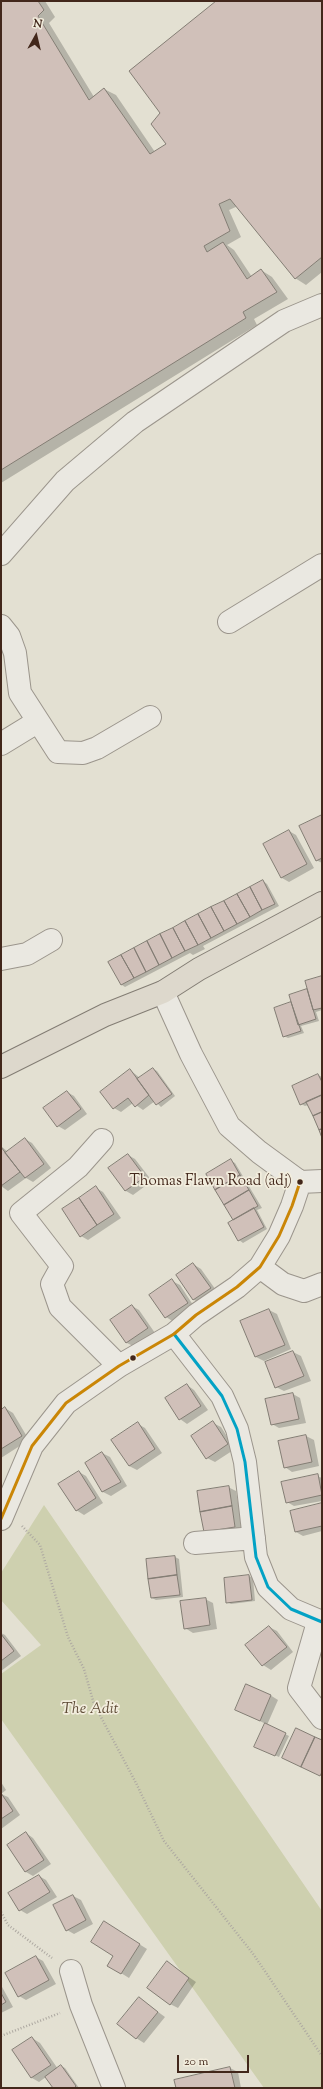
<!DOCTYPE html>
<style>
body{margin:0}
#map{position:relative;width:323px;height:2089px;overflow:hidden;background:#e3e0d2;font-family:"Sorts Mill Goudy",serif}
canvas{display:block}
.frame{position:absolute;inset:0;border:2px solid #42271b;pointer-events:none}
.north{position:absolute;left:16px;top:16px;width:40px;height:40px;-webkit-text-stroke:3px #f2eddd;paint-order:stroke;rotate:8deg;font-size:11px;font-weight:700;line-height:16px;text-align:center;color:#42271b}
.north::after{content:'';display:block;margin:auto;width:14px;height:18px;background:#42271b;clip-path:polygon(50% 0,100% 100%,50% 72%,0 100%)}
.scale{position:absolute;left:177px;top:2055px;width:72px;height:18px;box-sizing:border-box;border:2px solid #42271b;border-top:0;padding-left:5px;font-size:12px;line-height:14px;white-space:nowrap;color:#42271b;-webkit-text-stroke:3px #f2eddd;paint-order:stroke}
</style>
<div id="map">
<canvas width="323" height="2089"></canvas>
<div class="frame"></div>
<div class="north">N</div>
<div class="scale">20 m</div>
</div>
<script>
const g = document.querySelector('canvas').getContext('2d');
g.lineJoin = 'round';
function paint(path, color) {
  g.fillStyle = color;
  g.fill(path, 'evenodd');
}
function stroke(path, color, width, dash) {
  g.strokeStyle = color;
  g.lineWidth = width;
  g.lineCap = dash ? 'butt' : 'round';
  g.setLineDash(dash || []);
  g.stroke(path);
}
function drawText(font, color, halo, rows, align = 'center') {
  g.font = font + ' "Sorts Mill Goudy",serif';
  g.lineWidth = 3.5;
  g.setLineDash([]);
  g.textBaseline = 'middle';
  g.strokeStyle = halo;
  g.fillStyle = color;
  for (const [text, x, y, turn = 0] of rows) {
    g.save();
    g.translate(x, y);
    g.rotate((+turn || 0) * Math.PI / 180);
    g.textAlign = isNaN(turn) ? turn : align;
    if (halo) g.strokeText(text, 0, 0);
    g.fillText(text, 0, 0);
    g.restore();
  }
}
const green = new Path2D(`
 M44,1505L322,1911V2088H264L1,1719V1674L41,1645L1,1600V1573Z`);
const shadow = new Path2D(`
 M1,1H45L55,17L49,23L94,97L104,89L116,95L155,152L167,144L162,113L218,1H322V272L306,285L295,278L238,206L229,210L241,237L227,245L234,250L252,277L261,270L272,277L288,299L254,319L257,325L1,483Z
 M322,816V863L316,860Z
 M289,831L296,835L314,868L289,882L282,878L264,845Z
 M263,881L267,884L279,906L203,946L205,949L193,955L190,953L125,987L122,985L110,962Z
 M322,977V1010L316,1012L319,1021L301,1026L304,1033L288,1038L284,1036L275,1008L292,1003L290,995L308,990Z
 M153,1069L157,1071L175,1096L161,1107L155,1101L143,1110L133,1103L121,1112L114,1108L130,1070L140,1078Z
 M318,1075L322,1077V1136L308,1105L305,1106L301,1104Z
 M67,1092L74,1096L87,1114L65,1130L58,1126Z
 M25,1139L32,1143L51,1168L33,1182L26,1178L8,1191L1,1186V1146L8,1152Z
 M128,1155L135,1159L152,1181L133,1195L126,1191Z
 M231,1161L235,1163L262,1208L257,1210L267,1229L243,1243L239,1240L234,1221L207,1175Z
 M96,1188L103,1192L121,1218L88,1240L81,1236Z
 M193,1264L201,1269L218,1293L202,1304L194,1300L177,1275Z
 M172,1281L180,1285L195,1308L174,1322L166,1317L151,1295Z
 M132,1306L139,1310L155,1333L135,1347L127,1343L111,1320Z
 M269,1310L277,1314L291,1349L264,1361L256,1357L241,1322Z
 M293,1352L301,1356L311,1381L284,1391L276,1387Z
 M187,1385L194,1390L208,1410L187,1424L180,1419Z
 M293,1394L300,1398L306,1423L279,1428L272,1424Z
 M5,1408L13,1413L29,1440L1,1458V1411Z
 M213,1423L221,1427L235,1449L215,1462L207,1458Z
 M138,1424L145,1428L162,1453L137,1470L129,1466Z
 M306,1436L314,1440L319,1466L292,1472L285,1467L279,1441Z
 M102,1453L110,1457L127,1486L111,1496L103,1492L86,1463Z
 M79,1472L86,1476L103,1503L84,1515L76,1510Z
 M317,1476L322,1478V1501L294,1506L287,1502Z
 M228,1487L236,1491L243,1531L212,1536Z
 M322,1504V1531L303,1536L296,1532Z
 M175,1557L179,1559L183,1597L156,1600L152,1598Z
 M249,1576L253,1578L255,1601L231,1604L227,1602Z
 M205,1599L213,1603L217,1629L193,1633L185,1628Z
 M269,1627L277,1631L293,1652L271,1670L263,1665L247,1645Z
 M1,1633L5,1635L21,1656L1,1671Z
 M270,1695L278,1700L267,1725L289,1736L279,1757L259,1748L266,1724L236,1710Z
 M1,1782L6,1790L1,1794L8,1797L20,1815L1,1829Z
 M26,1833L33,1838L51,1864L33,1876L26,1872Z
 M39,1876L46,1880L57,1897L27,1914L20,1910Z
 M73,1896L81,1900L93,1924L74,1934L67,1930L54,1905Z
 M112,1927L147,1949L129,1978L108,1965L114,1955Z
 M36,1957L43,1961L56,1984L26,2000L19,1996Z
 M167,1962L196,1982L178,2008L170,2004Z
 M1,1985L13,2007L1,2013Z
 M139,1998L165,2017L144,2043L136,2038Z
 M32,2038L40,2043L58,2069L61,2066L65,2068L79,2088H54L46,2077L39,2082L32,2078L14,2051Z
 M230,2068L238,2072L241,2088H177L176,2080Z`);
const building = new Path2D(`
 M1,1H38L44,10L38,16L89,100L104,88L150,154L166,144L151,124L160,113L129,71L216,1H322V257L295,279L230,199L219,204L230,231L204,246L207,252L223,242L247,279L261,269L277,292L243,312L246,318L1,470Z
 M322,815V858L316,861L299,826Z
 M289,830L307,864L281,878L263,844Z
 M263,880L275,904L262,910L250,887Z
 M250,887L262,910L250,917L237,894Z
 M237,894L250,917L237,924L224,901Z
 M224,901L237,924L224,931L211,907Z
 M211,907L224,931L211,938L198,914Z
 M198,914L211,938L198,945L185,921Z
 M185,921L198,945L185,951L173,928Z
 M173,928L185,951L172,958L160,934Z
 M160,934L172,958L159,965L147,941Z
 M147,941L159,965L146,972L134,948Z
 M134,948L146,972L134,978L121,955Z
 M121,955L134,978L121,985L108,962Z
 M322,976V1008L313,1010L305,981Z
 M307,989L316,1019L298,1025L289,995Z
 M291,1002L301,1031L283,1037L274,1008Z
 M153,1068L172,1094L156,1105L137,1079Z
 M130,1069L149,1095L135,1107L128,1098L113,1109L100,1092Z
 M318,1074L322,1082V1095L300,1105L292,1086Z
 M67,1091L81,1109L57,1127L43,1108Z
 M322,1095V1112L313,1116L306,1102Z
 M322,1112V1129L319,1130L313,1116Z
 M322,1129V1138L319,1130Z
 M25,1138L44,1164L25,1178L5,1153Z
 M1,1147L20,1172L1,1186Z
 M128,1154L145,1177L125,1191L108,1168Z
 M231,1159L240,1175L215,1190L206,1174Z
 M240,1175L249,1190L224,1205L215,1190Z
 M96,1186L114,1214L97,1225L79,1198Z
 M249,1190L258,1206L233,1220L224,1205Z
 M79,1198L97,1225L80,1237L62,1209Z
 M254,1208L264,1227L238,1241L228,1223Z
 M193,1263L211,1288L193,1300L176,1275Z
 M172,1279L188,1303L165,1318L149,1295Z
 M132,1305L148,1328L126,1343L110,1320Z
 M269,1309L285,1345L255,1357L240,1321Z
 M293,1351L304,1376L275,1388L265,1362Z
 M187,1384L201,1406L179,1420L165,1398Z
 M293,1393L299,1419L271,1425L265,1399Z
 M5,1407L22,1436L1,1449V1410Z
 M213,1421L228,1444L206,1459L191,1436Z
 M138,1422L155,1449L129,1466L111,1440Z
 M306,1435L312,1462L284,1468L278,1441Z
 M102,1452L121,1482L102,1492L85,1463Z
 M79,1471L96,1498L76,1511L58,1484Z
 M318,1474L322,1495L286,1503L281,1482Z
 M229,1486L232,1506L200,1512L197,1491Z
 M322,1503V1526L295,1532L290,1511Z
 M232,1506L235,1527L204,1532L200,1512Z
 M175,1556L177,1575L148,1579L146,1559Z
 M177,1575L180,1595L151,1598L148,1579Z
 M249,1575L252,1600L226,1603L224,1578Z
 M206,1598L210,1625L184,1629L180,1601Z
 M269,1626L287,1647L262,1666L245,1645Z
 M1,1634L14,1651L1,1661Z
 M246,1684L271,1695L260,1721L235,1710Z
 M265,1723L286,1733L275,1756L254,1747Z
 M296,1728L315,1737L301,1767L282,1758Z
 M315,1737L322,1740V1772L320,1776L301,1767Z
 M1,1793L13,1811L1,1819Z
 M26,1832L44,1860L25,1872L7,1845Z
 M39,1875L50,1892L19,1911L8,1893Z
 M73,1895L86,1920L66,1931L53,1905Z
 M104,1921L140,1944L121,1974L107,1966L113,1956L91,1942Z
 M36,1956L49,1980L18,1997L5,1973Z
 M167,1961L189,1978L170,2005L147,1988Z
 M1,1993L6,2002L1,2005Z
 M139,1997L158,2012L136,2039L117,2024Z
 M32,2037L51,2065L31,2078L12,2050Z
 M61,2065L76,2086L74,2088H53L45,2077Z
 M230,2067L235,2088H176L174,2080Z`);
const path = new Path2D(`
 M22,1526L40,1545L68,1637L84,1669L94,1704L136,1783L164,1841L254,1955L322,2056
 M1,1912L8,1925L52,1958
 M1,2036L60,2013`);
const minor = new Path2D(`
 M1,554L65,481L135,422L284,321L322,305
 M229,622L322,565
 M1,626L9,636L15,653L20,693L58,752L83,753L97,748L150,717
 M1,744L37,722
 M1,959L27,954L51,940
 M163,992L191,1054L229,1126L259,1152L300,1182L322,1181
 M102,1140L78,1167L21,1213L62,1266L52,1284L60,1307L119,1366
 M260,1267L283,1284L304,1291L322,1284
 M174,1334L222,1396L237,1429L245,1462L256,1557L268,1587L291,1609L322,1622
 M1,1519L32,1446L66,1403L119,1366L174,1334L196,1315L237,1287L260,1267L279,1236L292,1206L300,1182
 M195,1543L254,1538
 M318,1622L299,1688L322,1718
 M71,1971L81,2005L114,2088`);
const major = new Path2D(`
 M1,1067L105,1015L163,992L199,969L322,903`);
const bus1 = new Path2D(`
 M174,1334L222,1396L237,1429L245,1462L256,1557L268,1587L291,1609L322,1622`);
const bus2 = new Path2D(`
 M1,1519L32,1446L66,1403L119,1366L174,1334L196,1315L237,1287L260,1267L279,1236L292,1206L300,1182`);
const markers = [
 [300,1182,3.5,"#42271b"],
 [133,1358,3.5,"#42271b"]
];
const busNames = [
 ["Thomas Flawn Road (adj)",292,1182]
];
const parkNames = [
 ["The Adit",90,1710]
];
paint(green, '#ced0af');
paint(shadow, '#0003');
paint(building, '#d0c0b9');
stroke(building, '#837d74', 1);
stroke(minor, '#9b958c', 24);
stroke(major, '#837d74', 24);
stroke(path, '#ada8a1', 2.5, [1, 2]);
stroke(minor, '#eae8e1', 22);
stroke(major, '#ddd8cc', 22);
stroke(bus1, '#03a2c5', 3);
stroke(bus2, '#ca8607', 3);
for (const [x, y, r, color] of markers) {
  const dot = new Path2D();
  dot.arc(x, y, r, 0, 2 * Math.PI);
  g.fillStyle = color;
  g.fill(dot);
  stroke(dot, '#f2eddd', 1.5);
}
drawText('15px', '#42271b', '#f2eddd', busNames, 'right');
drawText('italic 16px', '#614e39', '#f2eddd', parkNames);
</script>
